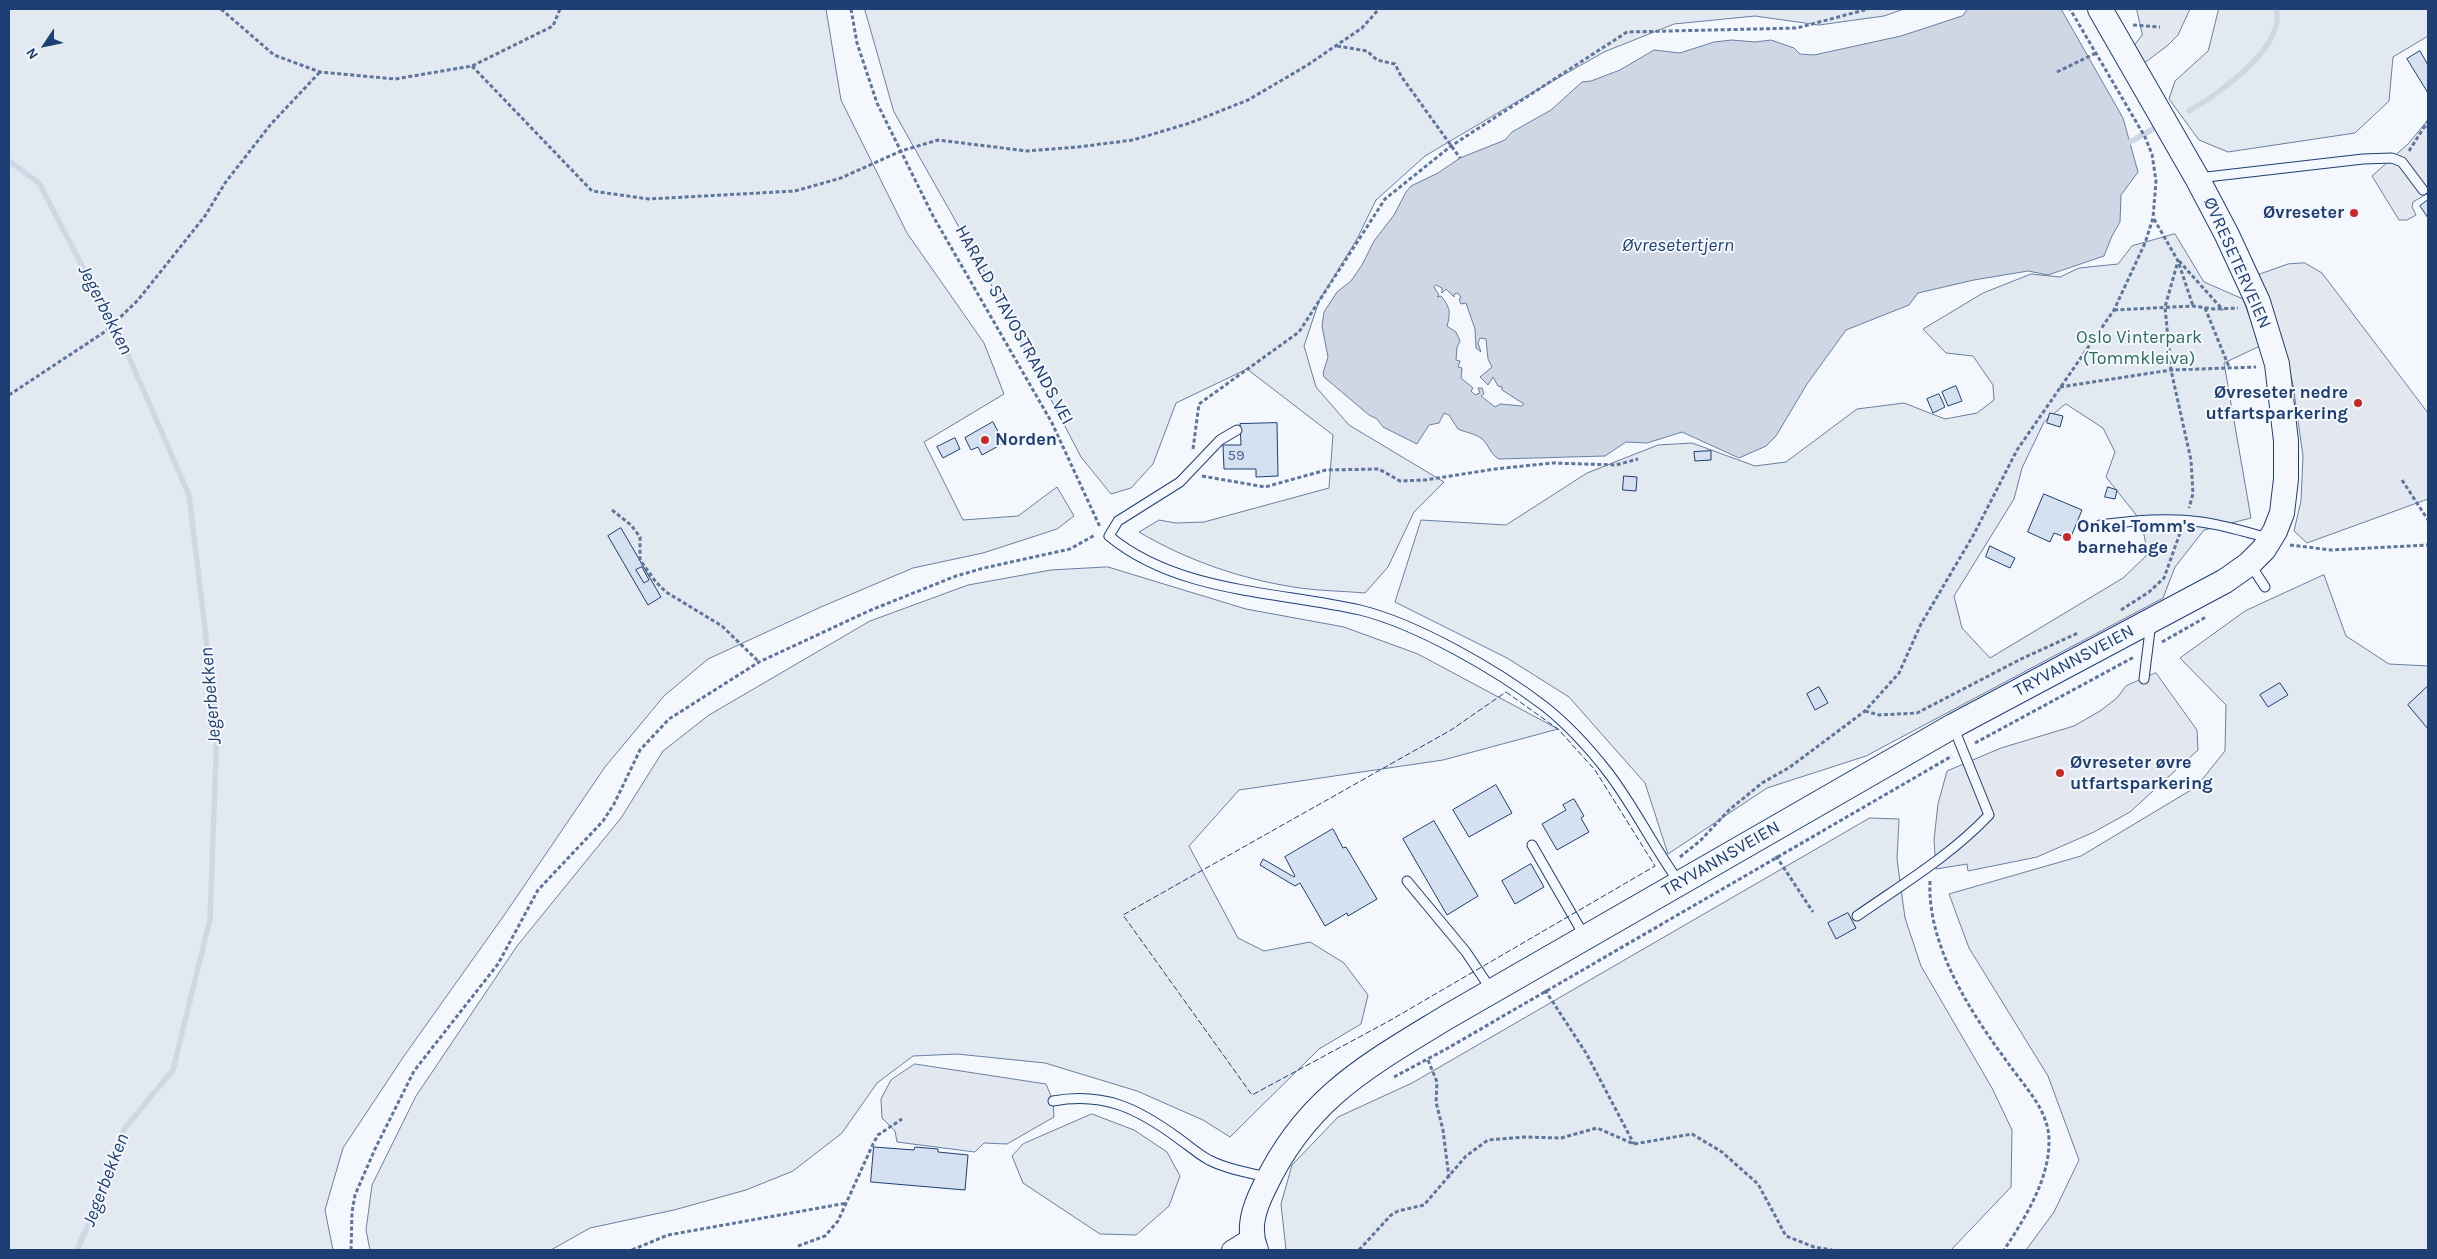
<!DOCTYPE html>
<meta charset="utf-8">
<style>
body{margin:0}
#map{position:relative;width:2437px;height:1259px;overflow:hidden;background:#f4f7fb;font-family:Karla,sans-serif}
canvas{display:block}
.frame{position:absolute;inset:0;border:10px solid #1d3f73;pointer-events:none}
.north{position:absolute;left:20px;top:20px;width:50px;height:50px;-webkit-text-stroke:4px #f4f7fb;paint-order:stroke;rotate:236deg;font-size:14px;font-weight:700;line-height:20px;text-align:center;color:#1d3f73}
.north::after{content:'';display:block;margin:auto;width:18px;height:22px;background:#1d3f73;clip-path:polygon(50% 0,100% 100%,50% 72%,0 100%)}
</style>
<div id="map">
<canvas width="2437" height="1259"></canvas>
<div class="frame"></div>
<div class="north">N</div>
</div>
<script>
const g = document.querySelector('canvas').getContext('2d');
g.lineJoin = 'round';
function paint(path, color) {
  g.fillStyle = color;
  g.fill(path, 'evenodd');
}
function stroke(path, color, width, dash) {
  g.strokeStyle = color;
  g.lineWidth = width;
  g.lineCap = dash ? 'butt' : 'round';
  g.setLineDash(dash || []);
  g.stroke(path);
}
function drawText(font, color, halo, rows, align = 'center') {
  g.font = font + ' Karla,sans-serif';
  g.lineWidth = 4;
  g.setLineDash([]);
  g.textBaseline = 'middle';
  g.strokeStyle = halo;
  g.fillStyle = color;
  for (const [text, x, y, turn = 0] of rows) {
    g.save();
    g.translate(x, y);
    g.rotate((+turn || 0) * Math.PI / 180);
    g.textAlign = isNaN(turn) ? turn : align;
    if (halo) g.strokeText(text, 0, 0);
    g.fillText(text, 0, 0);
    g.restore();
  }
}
const green = new Path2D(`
 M9,9H826L841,100L907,233L984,343L1004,394L924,442L963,520L1018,516L1057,487L1074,516L1057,529L983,553L913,568L821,607L708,659L664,696L605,767L505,914L404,1056L343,1148L325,1210L333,1250H9Z
 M865,9H1904L1884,16L1819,25L1755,16L1674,24L1604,52L1523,98L1425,156L1376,200L1357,239L1319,301L1304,346L1316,387L1349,425L1444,482L1414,512L1388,567L1365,593C1343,591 1321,591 1300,588C1244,580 1188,561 1139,532L1159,520L1176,523L1204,522L1329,488L1333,435L1247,369L1176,403L1153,464L1131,488L1111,494L1081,457L985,273L894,112Z
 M2219,9H2428V36L2393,57L2389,101L2355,133L2228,152L2199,140L2169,99L2175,81L2208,51Z
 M2175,234L2204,282L2243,299L2260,346L2224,363L2251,518L2204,530L2175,567L2163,598L1866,756L1767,788L1668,854L1645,783L1569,697L1507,658L1395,602L1421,520L1506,525L1587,473L1658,445L1692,443L1755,466L1786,462L1857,409L1904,403L1945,419L1977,413L1994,400L1993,385L1973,356L1946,353L1923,329L1983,293L2031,274L2060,277L2079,268L2118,264L2132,246ZM2066,404L2103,428L2115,452L2106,477L2141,521L2148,554L2123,578L1990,658L1962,628L1954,596L2014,499L2022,468L2044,422Z
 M1108,567L1246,609L1344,627L1418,654L1558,729L1443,760L1239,790L1189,846L1238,938L1264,951L1310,942L1344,963L1368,995L1361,1024L1319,1049L1230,1137L1203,1120L1137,1091L1045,1063L957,1054L913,1056L877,1083L842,1133L793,1171L746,1190L674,1210L590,1228L551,1250H370L366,1230L372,1185L416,1096L517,946L621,818L663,751L709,715L870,621L968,585L1051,570Z
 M2324,575L2346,636L2389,664L2428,666V1250H2026L2054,1212L2079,1160L2048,1076L1969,948L1949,894L2081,856L2196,787L2225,751L2226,705L2180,658L2245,611Z
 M1870,818L1899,819L1897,859L1905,918L1921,966L1992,1088L2012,1130L2011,1187L1951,1250H1286L1281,1204L1292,1165L1338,1117L1412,1083Z
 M1092,1114L1134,1130L1167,1152L1180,1176L1169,1206L1136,1235L1100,1234L1023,1183L1012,1156L1023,1144Z`);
const parking = new Path2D(`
 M2137,9H2190L2178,35L2167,46L2143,64L2133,47L2142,35Z
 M2425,124L2428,130V193L2413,202L2412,207L2416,215L2407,220H2399L2372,176L2408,144Z
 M2305,263L2322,273L2428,413V499L2307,543L2294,531L2301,501L2303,456L2293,385L2283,342L2257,275L2288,264Z
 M2156,673L2197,730L2198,750L2130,812L2094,832L2037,857L1968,871L1967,864L1936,869L1934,840L1938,804L1947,771L2001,748L2074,726L2100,711L2117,698L2126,686Z
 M915,1064L1046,1084L1053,1101L1054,1117L1007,1144L984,1143L975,1152L897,1142L895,1131L882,1118L881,1099L891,1080Z`);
const water = new Path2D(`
 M1968,9H2061L2123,118L2138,172L2121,195L2120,222L2112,236L2104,256L2048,275L2028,271L1974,280L1918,293L1909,305L1846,330L1807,384L1776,436L1766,446L1739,458L1682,432L1647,443L1626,442L1605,456L1499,459C1490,454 1489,445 1482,439C1475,433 1466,433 1458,429L1449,415L1444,413L1439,423L1429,425L1417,444L1383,427L1377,419L1369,415L1324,377L1323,373L1328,357L1322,326L1324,312L1337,292L1351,281L1362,265L1374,241L1394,215L1406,192L1411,186L1438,173L1460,158L1505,140L1512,132L1551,110L1582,82L1591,81L1620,70L1654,50L1680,53L1714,42L1732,40L1755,42L1771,40L1794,48L1800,54L1814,55L1901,36L1962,16ZM1436,285L1442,288V293L1446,289L1454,297V294L1458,293L1461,298L1459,299L1461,304L1466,303L1475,329L1476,348L1481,352L1478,343L1480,338L1486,339L1488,359L1492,367L1480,377L1488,385L1493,377L1498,386L1502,387V390L1524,404L1522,406L1500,404L1495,407L1481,396L1484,394L1482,388H1478L1480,393L1475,395L1471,391L1473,388L1461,378L1462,368L1458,367L1460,361L1456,360L1457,347L1460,341L1456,332L1447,326C1451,313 1450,307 1441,296L1437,297L1439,295L1434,287Z`);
const stream = new Path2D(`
 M2189,111C2217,95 2287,46 2276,9
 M2130,142L2153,129
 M9,161L39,183L125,348L189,495L217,729L210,919L173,1070L124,1129L99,1201L77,1250`);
const building = new Path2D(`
 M2420,51L2428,65V93L2407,59Z
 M2428,200V218L2420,206Z
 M1956,386L1962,401L1948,406L1942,392Z
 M1939,394L1945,407L1933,413L1927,399Z
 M2050,413L2063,416L2060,427L2047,423Z
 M993,422L1004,443L982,455L978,447L971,450L965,438Z
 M1277,423L1278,476L1256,477V469H1224L1223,445H1241L1240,424Z
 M955,438L960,449L943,458L937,447Z
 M1711,451V460L1695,461L1694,452Z
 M1624,476L1637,477L1636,491L1623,490Z
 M2108,487L2117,490L2115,499L2105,497Z
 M2044,494L2082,510L2070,539L2054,533L2050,542L2028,532Z
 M621,528L661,597L648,605L608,536Z
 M1990,546L2015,558L2010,568L1986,557Z
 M642,567L649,580L644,583L636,570Z
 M2280,683L2288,695L2268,707L2260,695Z
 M2428,686V729L2408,705Z
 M1819,687L1828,703L1815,710L1807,694Z
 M1496,785L1512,813L1469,837L1453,810Z
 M1574,799L1584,816L1581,818L1589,832L1557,850L1542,824L1566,810L1563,805Z
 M1434,821L1478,896L1447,915L1403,839Z
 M1333,829L1343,848L1346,847L1377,899L1348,916L1347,913L1325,926L1300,883L1295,886L1260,865L1263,859L1294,877L1295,876L1285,857Z
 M1531,864L1544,887L1515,904L1502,881Z
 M1848,913L1856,928L1836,939L1828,923Z
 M874,1147L914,1150L915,1147L938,1149V1152L968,1155L965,1190L871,1182Z`);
const path = new Path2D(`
 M221,9L274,55L320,72L395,79L472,66L553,26L560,9
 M851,9L857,43L877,103L933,216L1052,423L1100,527
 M2133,25L2160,27
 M1337,46L1367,51L1377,60L1395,64L1401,76L1460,158
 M472,66L592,191L649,199L795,191L841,178L901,151L938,140L1027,151L1078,147L1133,140L1190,123L1248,100L1306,66L1362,28L1379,9
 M2057,72L2096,53
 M2409,151L2428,121
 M2154,219L2178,261L2165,307L2171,370L2191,460L2193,494L2189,508
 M2179,261L2223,310
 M2179,264L2193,306
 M2205,308L2229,367
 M2114,310L2193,306L2214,309L2238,308
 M2060,387L2171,370L2256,367
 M9,395L106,331L138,300L205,216L225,183L271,124L320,72
 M1193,449L1199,404L1299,332L1385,199L1451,146L1627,32L1797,28L1868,9
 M1202,476L1265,487L1326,470L1379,469L1400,481L1425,480L1495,469L1552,463L1616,465L1638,459
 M2402,480L2428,520
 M612,510L631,525L640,537V560L656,582L666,592L722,626L759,662
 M2290,545L2331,550L2428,545
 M2121,610L2149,592L2164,578L2180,533
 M2162,642L2206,617
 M1865,711L1879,715L1917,713L2021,659L2078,633
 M1975,743L2134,657
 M1776,856L1813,912
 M1680,857L1701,840L1729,810L1762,783L1790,767L1865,711L1899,673L1921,624L1974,534L2017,450L2114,310L2145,243L2153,218L2156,181L2152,154L2145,137L2070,9
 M1930,881C1927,946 1971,1013 2008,1063C2024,1086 2048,1109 2049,1139C2050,1179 2025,1218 2004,1250
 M1545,990L1586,1053L1634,1144
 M1428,1060L1437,1082L1436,1102L1443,1130L1449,1178
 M1394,1077L1448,1048L1952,756
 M798,1246L825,1236L838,1221L873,1144L878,1135L902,1119
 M351,1250L352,1212L355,1195L375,1149L414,1071L498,964L538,890L603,821L614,804L640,750L669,719L759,662L871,610L956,576L984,568L1070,549L1095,535
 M632,1250L668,1235L847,1203
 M1359,1250L1391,1215L1398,1211L1424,1205L1466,1156L1488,1140L1525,1137L1561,1138L1597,1128L1634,1144L1692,1134L1722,1152L1758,1184L1786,1236L1814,1247L1832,1250`);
const lane = new Path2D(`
 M2198,178L2363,159L2392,158L2402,162L2423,190
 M1237,430L1220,440L1180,482L1118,521L1109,536C1178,593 1276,591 1360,610C1417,624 1497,670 1544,706C1567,724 1589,748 1607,771C1634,806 1653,846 1679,882
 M2100,525C2134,521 2167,517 2201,522C2224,525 2246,532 2268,538
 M2250,564L2265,587
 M2144,679L2151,622
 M1532,845L1585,937
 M1407,881L1466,952L1492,991
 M1857,916C1903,884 1950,856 1989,815L1953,726
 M1053,1101C1104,1092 1137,1108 1178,1138C1188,1145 1198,1154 1209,1160C1227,1169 1249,1173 1268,1177`);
const street = new Path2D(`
 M1231,1250L1252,1237`);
const secondary = new Path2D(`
 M1256,1250C1247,1229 1254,1208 1264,1188C1306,1098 1367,1066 1447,1017L1953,726L2225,581L2249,564L2264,549L2275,531L2282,513L2286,479V441L2277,364L2258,302L2227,235L2197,178L2100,9`);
const fence = new Path2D(`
 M1506,692L1558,729L1595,770L1655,866L1389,1021L1252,1095L1123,915L1451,730Z`);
const markers = [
 [2354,213,5,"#c62828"],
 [2358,403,5,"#c62828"],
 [985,440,5,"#c62828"],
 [2067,537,5,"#c62828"],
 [2060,773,5,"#c62828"]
];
const numberNames = [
 ["59",1236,456]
];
const poiNames = [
 ["Øvreseter",2344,213,"right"],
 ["Øvreseter nedre",2348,393,"right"],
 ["utfartsparkering",2348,414,"right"],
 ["Norden",995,440],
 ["Onkel Tomm's",2077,527],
 ["barnehage",2077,548],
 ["Øvreseter øvre",2070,763],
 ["utfartsparkering",2070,784]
];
const streetNames = [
 ["ØVRESETERVEIEN",2237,263,66],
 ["HARALD STAVOSTRANDS VEI",1014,325,61],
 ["TRYVANNSVEIEN",2074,661,-28],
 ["TRYVANNSVEIEN",1721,859,-30]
];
const parkNames = [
 ["Oslo Vinterpark",2139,338],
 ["(Tommkleiva)",2139,359]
];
const waterNames = [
 ["Øvresetertjern",1678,246],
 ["Jegerbekken",105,310,63],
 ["Jegerbekken",211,696,-95],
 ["Jegerbekken",106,1180,-69]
];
paint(green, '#e3e9f0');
stroke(green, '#687fa3', 1);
paint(parking, '#e3e8f0');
stroke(parking, '#687fa3', 1);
paint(water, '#cfd7e4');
stroke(water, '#687fa3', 1);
stroke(stream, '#cfd7e4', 5.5);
paint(building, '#d5e0f0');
stroke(building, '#1d3f73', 1);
stroke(lane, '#1d3f73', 11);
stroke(street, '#1d3f73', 20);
stroke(secondary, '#1d3f73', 26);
stroke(path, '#5e769c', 3, [4, 2.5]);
stroke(lane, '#f4f7fb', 9);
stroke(street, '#f4f7fb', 18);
stroke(secondary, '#f4f7fb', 24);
stroke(fence, '#1d3f73', 1, [6, 2.5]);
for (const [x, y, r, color] of markers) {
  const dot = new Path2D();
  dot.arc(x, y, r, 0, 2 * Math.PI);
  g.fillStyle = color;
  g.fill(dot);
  stroke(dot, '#f4f7fb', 2);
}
drawText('15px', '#4b6792', null, numberNames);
drawText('bold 18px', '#1d3f73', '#f4f7fb', poiNames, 'left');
drawText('18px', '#1d3f73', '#f4f7fb', streetNames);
drawText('18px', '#2c6c60', '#f4f7fb', parkNames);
drawText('italic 19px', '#1d3f73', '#f4f7fb', waterNames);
</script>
